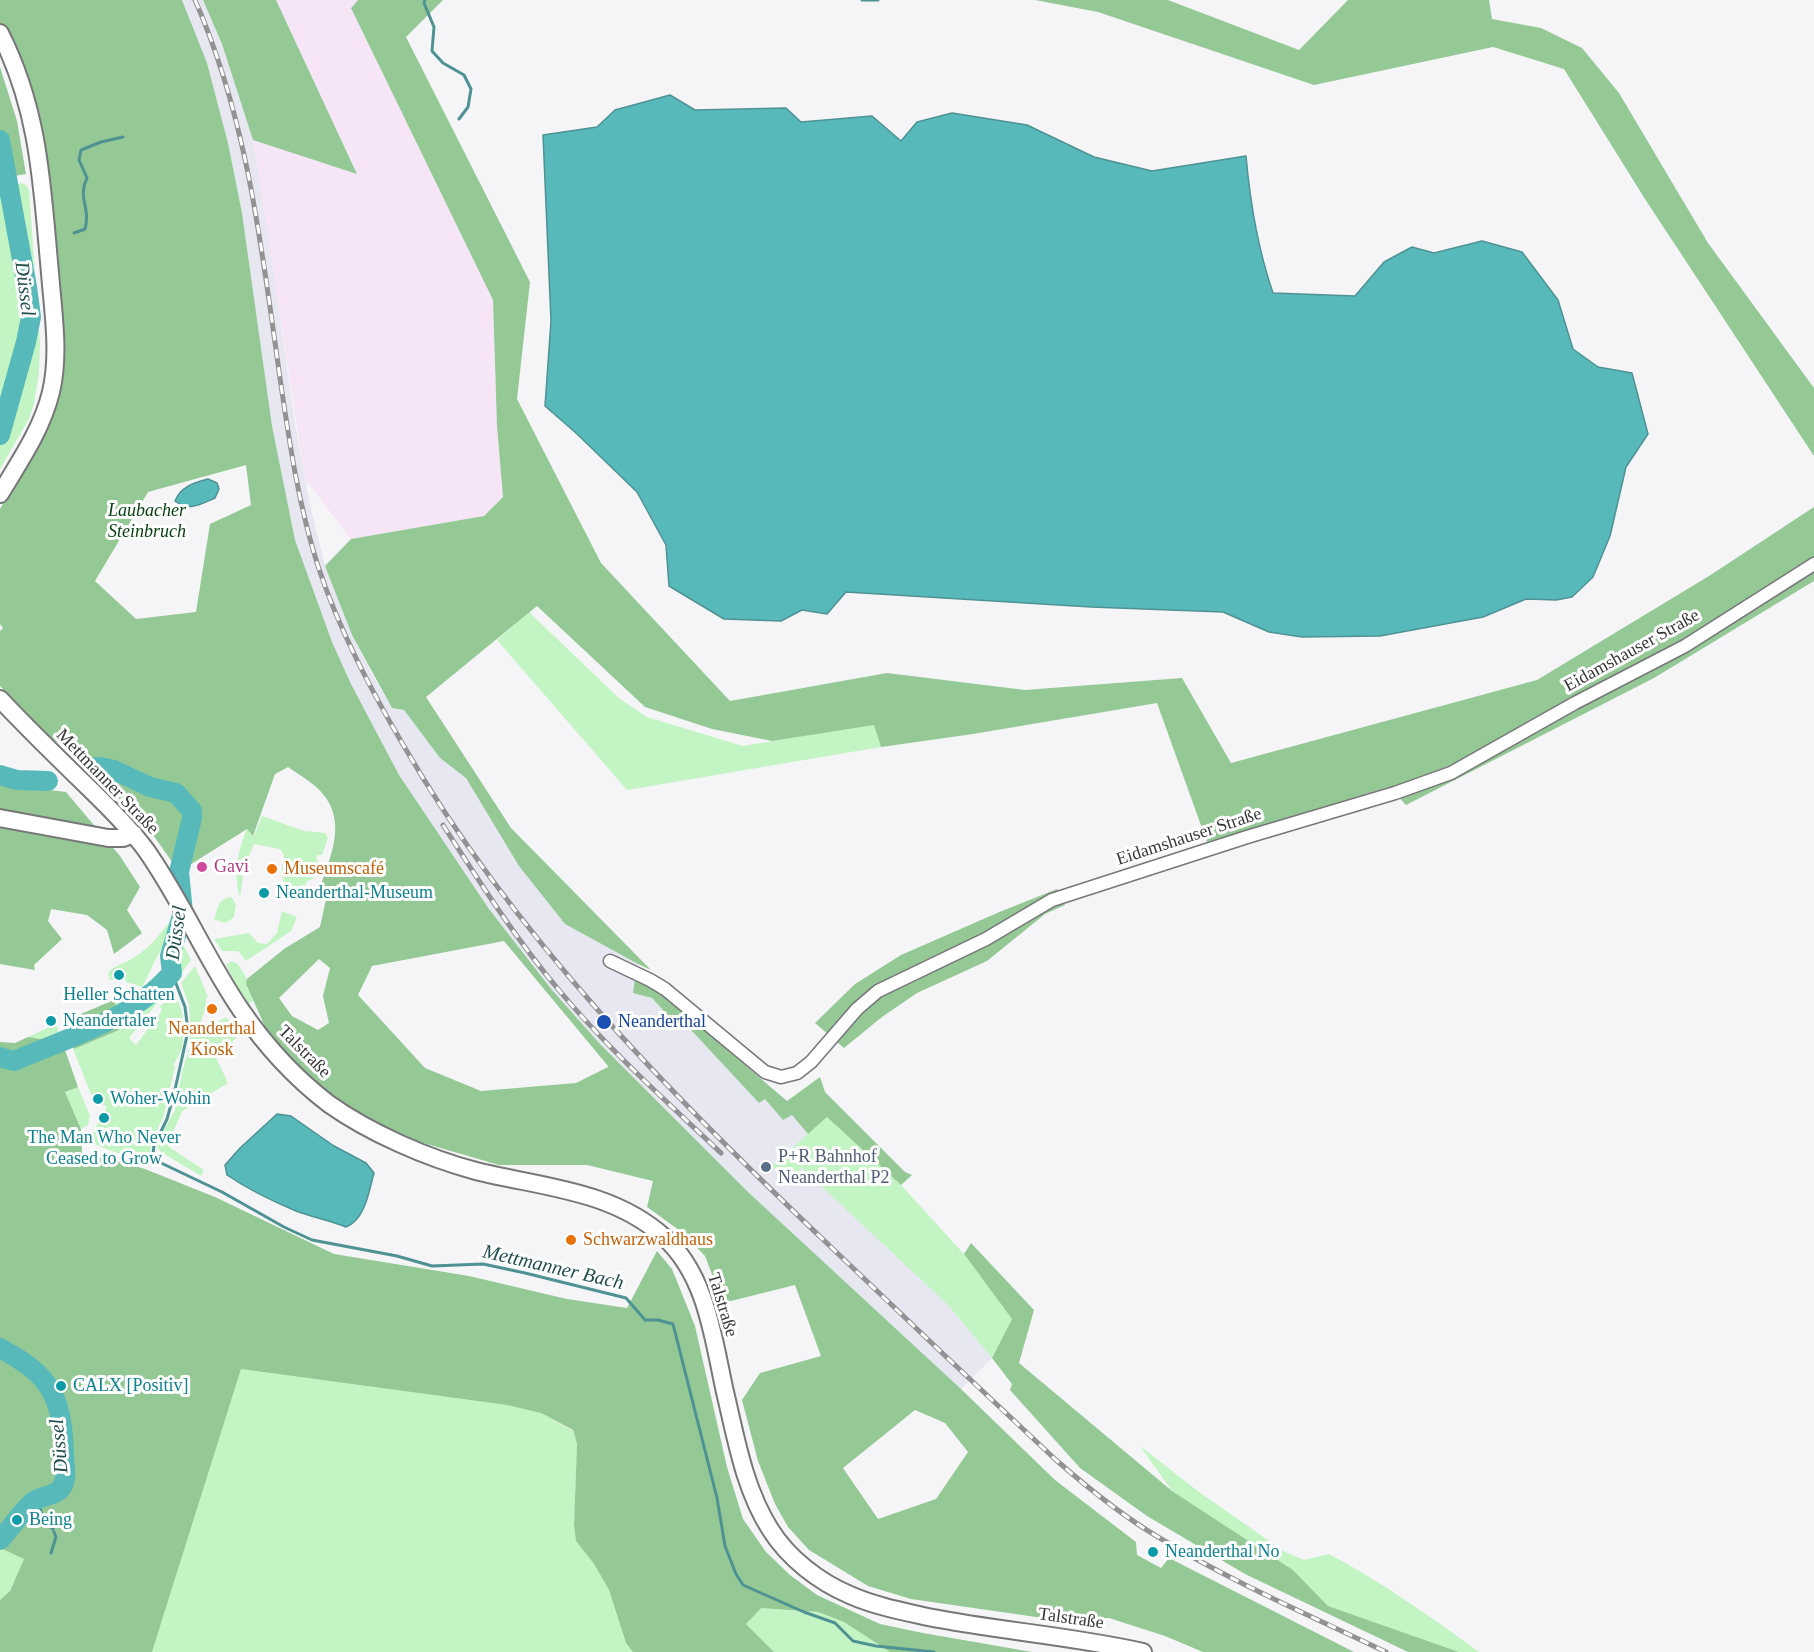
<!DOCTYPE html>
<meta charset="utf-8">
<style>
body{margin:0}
canvas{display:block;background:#f5f5f7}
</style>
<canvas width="1814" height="1652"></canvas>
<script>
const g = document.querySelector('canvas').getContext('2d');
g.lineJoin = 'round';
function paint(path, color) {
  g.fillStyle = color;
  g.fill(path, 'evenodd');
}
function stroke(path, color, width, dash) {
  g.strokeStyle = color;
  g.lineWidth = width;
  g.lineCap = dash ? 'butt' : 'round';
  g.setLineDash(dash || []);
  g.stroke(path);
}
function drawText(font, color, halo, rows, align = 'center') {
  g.font = font + ' Georgia,serif';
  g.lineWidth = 6;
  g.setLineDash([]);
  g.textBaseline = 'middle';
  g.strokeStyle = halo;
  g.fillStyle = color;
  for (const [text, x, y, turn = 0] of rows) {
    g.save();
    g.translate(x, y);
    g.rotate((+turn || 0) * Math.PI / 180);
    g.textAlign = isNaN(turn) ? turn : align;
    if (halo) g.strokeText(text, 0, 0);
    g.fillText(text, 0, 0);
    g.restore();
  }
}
const built = new Path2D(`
 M182,0H203L222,44L253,140L265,212L295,424L309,500L325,566L352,635L372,674L392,708L404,710L440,758L466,778L519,865L565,924L638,964L634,993L652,998L672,1021L679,1016L759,1102L765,1099L791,1114L808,1134L772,1166L774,1168L802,1167L948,1305L992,1358L961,1389L748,1192L600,1044L552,990L489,909L399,775L351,684L332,642L295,540L272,426L242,213L228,143L207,63Z`);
const industrial = new Path2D(`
 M276,0H358L351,8L493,300L497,426L503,497L484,516L351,539L305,479L253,140L357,173Z`);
const green = new Path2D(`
 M22,183L27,186L29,190L40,343L39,372L34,404L29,419L0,469V188Z
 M529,612L620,699L647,717L743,746L874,724L881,747L627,790L497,640Z
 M262,816L304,831L325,833L328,838L322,855H318L316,857L318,863L313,879L307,881L305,885L287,887C279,877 282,867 284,855L280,849L254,844L241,875L243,877L240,897C233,876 238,849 247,829L254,836Z
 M231,897L236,904L234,917L226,923L216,920L214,921C217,910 218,898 231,897Z
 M282,911L297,917L291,931L246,961L238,951H222L214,939L249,933L258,943L267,944L277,933Z
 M171,920C169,943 162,946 153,965C149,973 146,980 142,987L126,982L125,978L110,980L108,974C112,966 120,965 128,961C147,951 158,937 171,920Z
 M180,938L191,960L179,976L176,963Z
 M231,961L238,964L247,979L246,984L253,1001L247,1005L227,968L226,965Z
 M195,966L208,997L206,998C207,1007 200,1021 199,1032L200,1033L226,1017L238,1036L232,1042L213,1051L228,1083L182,1111L170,1139L169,1147L204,1170L201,1176L161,1152L157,1147L161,1135L175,1110L182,1072L189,1049L191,1033L189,1005L181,983Z
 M128,989L139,992L134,1000L117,1010L114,1000L116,999V996L128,991Z
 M172,993C185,1002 185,1034 182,1048C180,1054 176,1060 173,1066L175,1067L163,1118L153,1138L147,1164L91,1143L94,1130L107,1107L93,1099L73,1049L119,1030L122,1026L123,1020L140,1009L152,996L156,997L158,1002L129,1038L136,1045L162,1010L160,1007Z
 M56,1024L60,1035L48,1040L28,1037Z
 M78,1087L90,1116L88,1125L81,1129L65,1092Z
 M827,1117L901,1185L964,1254L1012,1319L992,1358L948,1305L802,1168L796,1173L790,1168H774L772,1166Z
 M241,1369L507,1405L541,1413L573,1431L577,1444L574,1525L576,1541L594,1564L609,1590L626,1643L633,1652H152Z
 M1140,1446L1199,1492L1285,1552L1304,1560L1329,1554C1382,1582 1431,1617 1479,1652H1459L1328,1606L1293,1570L1172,1491Z
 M0,1548L24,1559L10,1591L0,1600Z
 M760,1608L818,1612L844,1622L890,1652H774L746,1624Z`);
const forest = new Path2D(`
 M0,0H182L207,63L228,143L242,213L272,426L295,540L332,642L351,684L399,775L489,909L552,990L600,1044L748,1192L961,1389L1055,1480L1136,1542L1137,1555L1161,1568L1169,1558L1354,1652H1203L1165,1636L1109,1618L1050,1619L911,1599L868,1586L809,1550L788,1527L775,1504L758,1461L742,1400L760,1373L821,1356L795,1285L723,1303L705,1256L683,1233L647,1207L653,1181L587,1165H499L420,1142L364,1117L335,1098L287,1056L266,1029L246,984L247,979L284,949L320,927L326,899L320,887C331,856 347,821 322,793C314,783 299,775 288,767L275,774L253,836L247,829L188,866H175L146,825L68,749L45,734L0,686V631L3,628L0,624V509L39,439L60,327L49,175L37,118L16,54L0,23ZM246,465L251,505L210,524L196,612L136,619L95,581L148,492ZM504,941L608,1066V1067L576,1083L481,1091L425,1068L358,995L372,966ZM319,959L330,968L323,996L329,1023L318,1030L292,1016L279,998ZM915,1410L945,1423L968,1452L936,1499L878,1519L843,1468Z
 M203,0H276L357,174L253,140L222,44Z
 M358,0H443L406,37L530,282L517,399L601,563L730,701L887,673L1025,690L1182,678L1231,763L1537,680L1709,576L1814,507V581L1654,678L1406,805L1389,787L1207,842L1157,703L973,734L881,747L874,725L772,741L712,729L645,707L537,606L426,697L511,828L651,970L638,964L565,924L519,866L466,778L440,758L404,710L392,708L352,635L325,566L351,539L484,516L503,497L497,426L493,300L351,8Z
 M1035,0H1168L1299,50L1348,0H1489L1492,19L1541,28L1582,48L1619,93L1708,243L1814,388V456L1645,199L1564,69L1493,47L1314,85L1098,12Z
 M0,67L17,121L26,174L0,178Z
 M0,784L66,792L120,856L140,887L127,910L142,933L114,954L107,930L87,915L51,909L48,921L62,939L34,965L35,970L0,964Z
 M1057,889L1065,905L1045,914L987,961L917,993L882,1017L844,1048L815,1023L855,984L901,955L997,913Z
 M635,979L664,996L787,1101L820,1077L825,1092L905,1172L912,1175L901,1185L827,1117L808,1134L792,1115L783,1120L765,1099L759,1103L679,1017L673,1021L652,998L633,993Z
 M114,1000L117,1010L69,1033L64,1021Z
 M123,1020L122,1026L119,1030L74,1049L72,1042Z
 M28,1037L48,1040L55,1052L64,1047L78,1087L65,1092L81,1129L82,1154H94L145,1169L215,1197L334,1254L469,1276L567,1299L627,1308L657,1251L672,1269L695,1326L727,1467L743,1519L766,1552L790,1575L817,1595L880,1624L923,1633L1032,1652H890L844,1622L818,1612L761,1608L746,1624L774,1652H633L626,1643L609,1590L594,1564L576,1541L574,1525L577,1444L573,1430L541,1413L507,1405L241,1369L152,1652H0V1600L10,1591L24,1559L0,1548V1042L15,1043Z
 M971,1243L1034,1310L1019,1363L1172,1491L1293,1570L1328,1606L1459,1652H1408L1245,1574L1147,1516L1080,1468L1010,1390L1012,1384L992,1358L1012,1319L964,1254Z`);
const water = new Path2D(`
 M670,95L695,110L786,108L801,122L872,116L901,141L917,122L952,113L1027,125L1094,157L1152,171L1246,156C1250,202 1258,249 1273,293L1355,296L1384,262L1412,247L1434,253L1482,241L1522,252L1558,300L1573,349L1598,367L1632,373L1648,434L1626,467L1610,536L1593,577L1572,597L1556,600L1526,599L1483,617L1380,636L1302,637L1269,632L1223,612L1091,607L846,592L827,614L802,610L781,621L724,619L669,586L666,545L637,492L576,433L545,406L551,321L543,135L597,127L615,110Z
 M208,479L217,483L219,489L215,498C201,504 189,512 175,501C181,486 194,483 208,479Z
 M277,1114L291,1116L334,1146L366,1163L374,1173C369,1191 365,1220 346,1227C329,1220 312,1217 296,1211C272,1201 249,1190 227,1175L225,1165L240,1148Z`);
const stream = new Path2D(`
 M425,0L424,3L434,27L432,51L443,63L464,75L471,89L468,107L459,119
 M862,0H878
 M74,233L85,229C91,207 77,198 87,178L79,160L81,150L101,142L123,137
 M172,973L185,1007L188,1031L174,1094L167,1119L154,1146L153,1153L159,1162L222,1192L284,1227L312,1240L397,1256L432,1266L483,1264L525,1273L626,1298L645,1320H658L673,1324L717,1498L725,1546L736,1574L743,1585L804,1612L835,1623L853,1641L876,1646L934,1652
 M40,1498C40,1513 41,1520 53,1529
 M51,1553L56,1537L54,1532`);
const river = new Path2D(`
 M0,140L27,287L31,317L26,342L0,435
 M0,775L17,780L48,781
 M0,1057L14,1061C70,1037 131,1020 172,973L170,956L183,912L179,872L192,818V811L176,793L150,787L114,770L100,767L90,768
 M0,1348C52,1376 62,1397 64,1455C64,1466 68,1477 62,1487C55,1497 42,1495 34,1501C21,1512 11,1528 0,1540`);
const street = new Path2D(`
 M610,961L650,980L665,989L765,1072L781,1077L797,1073L811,1062L857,1009L878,991L986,939L1052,900L1247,837L1395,793L1451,773L1575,703L1685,646L1814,564`);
const secondary = new Path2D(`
 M0,33C40,112 42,187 50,273C53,312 60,354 51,392C42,429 20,461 0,494
 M0,699C30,731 61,761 92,791C111,810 130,828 146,850C182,901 206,959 241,1010C265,1045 295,1078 329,1104C370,1133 427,1158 476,1171C540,1187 612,1190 664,1237C707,1276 713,1338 725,1392C736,1438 744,1488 770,1529C788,1558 819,1582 850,1595C875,1606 901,1611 928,1617C999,1631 1072,1636 1143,1652
 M0,818L108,838H123L134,834`);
const rail = new Path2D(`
 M195,0C249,123 262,253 281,385C290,446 299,507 318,566C339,630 371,690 405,748C516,939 673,1097 832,1248C906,1319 981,1390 1056,1460C1088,1488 1121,1515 1158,1537C1230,1581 1309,1615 1386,1652
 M443,825C479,881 515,938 558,989C607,1048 665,1100 721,1153`);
const markers = [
 [202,867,6,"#d1479c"],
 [272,869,6,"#e8710a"],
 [264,893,6,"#0f9aa8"],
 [119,975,6,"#0f9aa8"],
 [212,1009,6,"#e8710a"],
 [51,1021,6,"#0f9aa8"],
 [604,1022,8,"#1a4fb4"],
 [98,1099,6,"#0f9aa8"],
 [104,1118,6,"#0f9aa8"],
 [766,1167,6,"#5c6f8a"],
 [571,1240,6,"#e8710a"],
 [61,1386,6,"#0f9aa8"],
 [17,1520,6,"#0f9aa8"],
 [1153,1552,6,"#0f9aa8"]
];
const parkNames = [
 ["Laubacher",147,511],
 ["Steinbruch",147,532]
];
const streetNames = [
 ["Eidamshauser Straße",1632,651,-29],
 ["Mettmanner Straße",107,782,46],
 ["Eidamshauser Straße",1189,837,-18],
 ["Talstraße",304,1052,45],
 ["Talstraße",722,1305,73],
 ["Talstraße",1071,1619,8]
];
const hotelNames = [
 ["Gavi",214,867]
];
const foodNames = [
 ["Museumscafé",284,869],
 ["Neanderthal",212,1029,"center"],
 ["Kiosk",212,1050,"center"],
 ["Schwarzwaldhaus",583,1240]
];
const cultureNames = [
 ["Neanderthal-Museum",276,893],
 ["Heller Schatten",119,995,"center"],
 ["Neandertaler",63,1021],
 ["Woher-Wohin",110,1099],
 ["The Man Who Never",104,1138,"center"],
 ["Ceased to Grow",104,1159,"center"],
 ["CALX [Positiv]",73,1386],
 ["Being",29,1520],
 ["Neanderthal No",1165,1552]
];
const transitNames = [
 ["Neanderthal",618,1022]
];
const serviceNames = [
 ["P+R Bahnhof",778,1157],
 ["Neanderthal P2",778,1178]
];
const waterNames = [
 ["Düssel",24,289,83],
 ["Düssel",177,933,-82],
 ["Mettmanner Bach",553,1268,13],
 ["Düssel",60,1446,-95]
];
paint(built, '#e6e7f0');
paint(industrial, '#f5e5f7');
paint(green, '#c3f4c3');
paint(forest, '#94c995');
paint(water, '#58b9ba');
stroke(water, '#4e9293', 1.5);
stroke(stream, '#4e9293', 3);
stroke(river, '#58b9ba', 20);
stroke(street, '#777779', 15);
stroke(secondary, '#777779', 20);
stroke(street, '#fff', 12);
stroke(secondary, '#fff', 16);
stroke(rail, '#929294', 5);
stroke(rail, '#fff', 3, [9]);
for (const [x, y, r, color] of markers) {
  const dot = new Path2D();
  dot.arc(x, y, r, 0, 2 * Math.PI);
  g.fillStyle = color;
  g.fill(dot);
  stroke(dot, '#fff', 2);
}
drawText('italic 18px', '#053f0d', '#fff', parkNames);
drawText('18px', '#373738', '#fff', streetNames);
drawText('18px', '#b23c85', '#fff', hotelNames, 'left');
drawText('18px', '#c56008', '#fff', foodNames, 'left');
drawText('18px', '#0d838f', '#fff', cultureNames, 'left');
drawText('18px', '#164399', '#fff', transitNames, 'left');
drawText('18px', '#4e5e75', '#fff', serviceNames, 'left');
drawText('italic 20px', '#224e4f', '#fff', waterNames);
</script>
